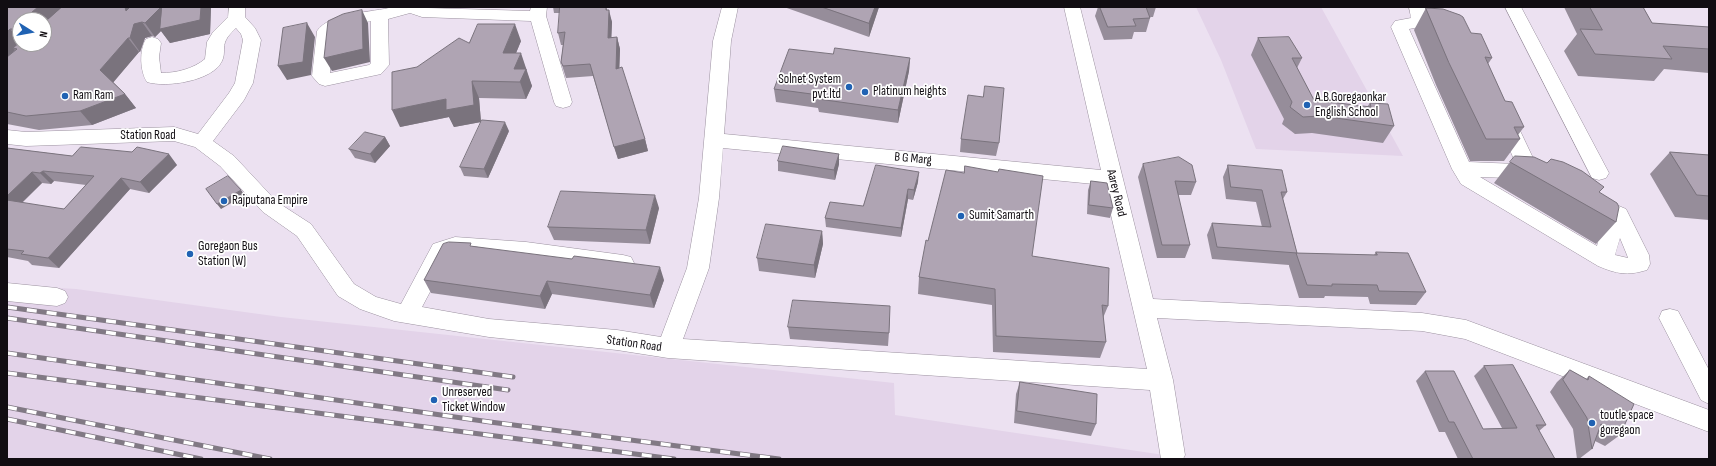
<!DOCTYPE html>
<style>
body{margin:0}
#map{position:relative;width:1716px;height:466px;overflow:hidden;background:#ece1f1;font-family:"Sofia Sans Condensed",sans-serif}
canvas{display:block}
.frame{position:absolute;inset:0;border:8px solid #110d12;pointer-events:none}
.north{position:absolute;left:12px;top:12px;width:40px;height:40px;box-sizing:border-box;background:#fff;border:1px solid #a09ea0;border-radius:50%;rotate:101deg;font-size:11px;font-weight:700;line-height:16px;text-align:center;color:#110d12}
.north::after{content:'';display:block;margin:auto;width:14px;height:18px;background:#2062b3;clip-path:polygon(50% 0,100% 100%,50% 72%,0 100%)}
</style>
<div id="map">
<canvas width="1716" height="466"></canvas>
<div class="frame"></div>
<div class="north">N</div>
</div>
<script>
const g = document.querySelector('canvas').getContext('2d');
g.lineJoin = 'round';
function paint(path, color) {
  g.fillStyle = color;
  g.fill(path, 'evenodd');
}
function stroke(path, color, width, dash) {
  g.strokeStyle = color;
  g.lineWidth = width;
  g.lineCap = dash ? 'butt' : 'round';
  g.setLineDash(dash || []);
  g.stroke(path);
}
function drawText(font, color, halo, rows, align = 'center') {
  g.font = font + ' "Sofia Sans Condensed",sans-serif';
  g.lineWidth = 3.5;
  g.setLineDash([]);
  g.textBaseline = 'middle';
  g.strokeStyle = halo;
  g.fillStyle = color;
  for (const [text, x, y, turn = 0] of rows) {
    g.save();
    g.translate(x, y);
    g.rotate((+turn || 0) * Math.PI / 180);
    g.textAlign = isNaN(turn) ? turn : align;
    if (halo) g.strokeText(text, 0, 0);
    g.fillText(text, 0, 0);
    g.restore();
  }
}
const built = new Path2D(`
 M1196,7H1321L1403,156L1256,149L1221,60Z
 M7,285L76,289L281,317L894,383L895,415L1191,459H7Z`);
const minor = new Path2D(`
 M229,7H245V17L255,28L261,40L253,83L244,100L213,141L234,156L277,202L311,224L354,284L376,297L401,304L433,244L455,237L526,242L623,255L631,257L634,263L631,269L623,271L526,258L456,253L449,256L422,307L489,319L617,330L661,337L687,268L699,198L713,41L722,7H738L731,41L724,134L1101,170L1064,7H1080L1153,299L1422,313L1466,320L1709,410V432L1465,339L1422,331L1157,318L1173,380L1185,455L1183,459H1161L1150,390L668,358L617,350L489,337L394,321L360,309L338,296L297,236L263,212L220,166L195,147L174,141L26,146L7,144V130L26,132L174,127L198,134L229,93L235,83L243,40L241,34L236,28C230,34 224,39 224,49C224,53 224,57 222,61C213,81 166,88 147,82C140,72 139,50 146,39L152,37L158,39L161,43L159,57L161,73C176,73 193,69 205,59L207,42L213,32L228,17ZM723,148L1104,185L1147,369L683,339L709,268L719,198Z
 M393,7L530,11L531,7H547L546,16L572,102L570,106L563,108L556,106L554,102L531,21L422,17L410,13L388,19L389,65L381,74L325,86L319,84L312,76L317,31C330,12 372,13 393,7ZM371,21V63L369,65L330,73L334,33L349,26Z
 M1409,7H1425L1428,17L1425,26L1409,29L1469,162L1516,164L1496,118L1498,113L1505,112L1512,113L1514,118L1534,160L1545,167L1548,172L1545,177L1538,179L1480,177L1597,246C1603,225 1595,222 1586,206L1589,201C1600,197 1604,201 1611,210L1619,206L1626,209L1649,255L1650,264L1647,270C1627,276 1617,274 1598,266L1461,184L1452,169L1391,27L1395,21L1411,18ZM1620,238L1627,255L1628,258L1615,255Z
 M1505,7H1521L1609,173L1606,178L1599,180L1592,178Z
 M7,283L57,288L65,291L68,297L65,303L57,306L7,301Z
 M1670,309L1678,311L1709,370V404L1701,400L1659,318L1662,311Z`);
const rail = new Path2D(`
 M7,307L513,377
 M7,318L508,390
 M7,353L490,422L779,459
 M7,373L674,459
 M7,407L270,459
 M7,419L201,459`);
const wall = new Path2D(`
 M7,7H211L210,34L170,43L161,31L155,37L152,36L145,38L140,52H139L113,82L125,94L136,108L92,125L39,130L7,124ZM20,20H44L20,44Z
 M553,7H606L612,22L611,37H617L620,49L619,68L645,139L648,151L618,159L593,76L566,78L561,62L563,45H561L558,33L560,13H554Z
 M784,7H879L869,37Z
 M1098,7H1156L1153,17H1150V18L1146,32H1134L1132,39L1104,40L1095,16Z
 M1564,7H1643L1652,23L1709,27V73L1664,69L1654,81L1578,76L1564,51L1577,34Z
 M1426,8L1471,33L1492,58L1488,64L1505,101L1524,127L1518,135L1520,139L1504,161H1470L1436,85L1414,30Z
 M1258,38L1302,58L1297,68L1314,100L1367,107L1370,103L1394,126L1383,143L1312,133L1295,134L1282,124L1284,119L1251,55Z
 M521,41L516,53L527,70L526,71L532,86L526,99L479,98L481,122L454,127L449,117L400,127L417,67L469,43Z
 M833,54L910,58L909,71L898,123L819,112L818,108L776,102L774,89Z
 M983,97L999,143L996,156L960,152L961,139Z
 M509,131L488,178L464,176L460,167Z
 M385,137L390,146L375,163L355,158L349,149Z
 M7,148L72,156L132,152L177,165L149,193L130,189L59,268L32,265L28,261L7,257ZM54,181L86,185L64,209L22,203L42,183L51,184Z
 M1670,152L1709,155V220L1675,217L1650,174Z
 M839,154V164L835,180L778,171V161Z
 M1510,162L1547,163L1599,192L1616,222L1596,244L1494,183Z
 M1143,164L1196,182L1191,195H1178L1190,245L1185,258H1157L1138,177Z
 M1228,165L1287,192L1283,199L1297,253L1374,255L1376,252L1426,292L1416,305L1370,304L1368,297L1325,296L1324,298H1299L1289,266V265L1212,259L1207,235L1212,223L1262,227L1256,202L1226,199L1223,177Z
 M1091,181L1113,208L1110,218L1087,214L1088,190Z
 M918,182L913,200L908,199L901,237L826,227L825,218L863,206Z
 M659,208L650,244L554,240L548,227Z
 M822,231L823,244L815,278L759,271L757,258Z
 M928,241L1032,256L1108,306L1103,318L1106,342L1100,358L993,352L992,305L918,294L919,277Z
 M473,246L664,280L654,308L552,294L545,309L431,293L424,280Z
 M890,318L888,346L790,339L788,327Z
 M1484,366L1546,425L1539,431L1555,459H1458L1445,432H1439L1416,381L1425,371L1483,429L1502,428L1474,376Z
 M1570,370L1586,379L1589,376L1620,435L1605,446L1595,441L1592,449L1579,459H1577L1573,429L1550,392L1557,382Z
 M1020,382L1096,424L1091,436L1014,423L1016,394Z`);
const shadedWall = new Path2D(`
 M38,7H67L44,25V20H31L32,12Z
 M125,7H133L142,22L152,36L145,38L140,52L130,38Z
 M161,7H211L210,34L170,43L161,31L155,37L145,23Z
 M606,7L609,18V10L612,22L611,50L608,38Z
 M875,7H879L869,37V23Z
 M362,10L368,23L370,62L332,71L324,58Z
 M307,23L315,37L311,75L287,80L278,66Z
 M515,24L521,41L509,70L503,53Z
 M10,29L20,41V44L13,48L15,50L7,57V32Z
 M617,37L620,49L619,81L616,69Z
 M128,38L139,52L112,84L100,70Z
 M521,53L532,86L526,99L520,82L514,69Z
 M910,58L909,71L898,123V110Z
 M472,81L479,98L481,122L454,127L449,117L400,127L392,110L446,99Z
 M125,94L136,108L92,125L80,111Z
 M505,122L509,131L488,178L484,169Z
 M385,137L390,146L375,163L370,154Z
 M645,139L648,151L618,159L614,147Z
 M169,154L177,165L149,193L140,182Z
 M839,154V164L835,180L834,170Z
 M43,171L54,181L51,184L40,173Z
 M32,172L42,183L14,210L7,204V196Z
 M919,172L918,182L913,200L914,190Z
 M121,178L130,189L59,268L48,258Z
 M908,189V199L901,237V228Z
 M241,190L245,195L221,209L217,204Z
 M655,195L659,208L650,244L646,230Z
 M822,231L823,244L815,278L814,265Z
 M660,267L664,280L654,308L650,295Z
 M547,281L552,294L545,309L540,296Z`);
const building = new Path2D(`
 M7,7H38L32,12L31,20H20V29H10L7,32Z
 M62,7H125L126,11L130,7H161L145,23L142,22L134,24L130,38H128L100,70L125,94L80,111L26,116L7,112V57L17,49L13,48L20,42V44H44V23Z
 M162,7H201L200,20L160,29Z
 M560,7H606V10H609L608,38L617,37L616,69L622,67L645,139L614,147L590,64L563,66L561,62L565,32L558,33Z
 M822,7H875L869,23Z
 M1100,7H1146L1150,18L1133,19L1136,26L1108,27Z
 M1590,7H1643L1652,23L1709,27V49L1663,46L1672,59L1595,54L1580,29L1602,30Z
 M1426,8L1443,9L1460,15L1463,17L1471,33L1481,34L1492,58L1485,57L1505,101L1512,102L1524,127H1514L1520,139H1486L1449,63Z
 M362,10L363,49L324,58L328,21L343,14Z
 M307,23L303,62L278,66L283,28Z
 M478,24H515L503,53H521L514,69H526L520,82L472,81L474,105L446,110V99L392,110V72L417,67L459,38L469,43Z
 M1289,37L1302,58H1292L1314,100L1371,107L1370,103L1388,104L1394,126L1321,116L1303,117L1290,107L1292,102L1258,38Z
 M835,48L910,58L898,110L818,99L819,95L774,89L789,49L833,54Z
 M985,86L1004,88L999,143L961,139L968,95L983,97Z
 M482,120L505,122L484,169L460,167Z
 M365,132L385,137L370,154L349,149Z
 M783,146L839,154L834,170L778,161Z
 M81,147L132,152L137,147L169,154L140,182L121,178L48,258L21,254L24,251L7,249V200L64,209L94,176L43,171L40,173L32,172L7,196V148L72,156Z
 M1670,152L1709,155V196L1697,195Z
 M1515,156L1534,157L1547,163L1551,159L1563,162L1582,171L1604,187L1599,192L1617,203L1619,207L1616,222L1510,162Z
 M1179,157L1192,165L1196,182L1175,181L1190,245H1162L1143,164Z
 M876,165L919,172L914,190L908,189L901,228L825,218L830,202L863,206Z
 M1228,165L1282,170L1287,192H1281L1297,253L1217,247L1212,223L1271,227L1262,190L1231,187Z
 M965,166L998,172L999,169L1043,176L1032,256L1109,268L1108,306L1102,305L1106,342L996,336L995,289L919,277L926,240L928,241L946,170L964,173Z
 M228,176L241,190L217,204L206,189Z
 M1091,181L1107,183L1113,208L1089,205Z
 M561,191L655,195L646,230L548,227Z
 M766,224L822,231L814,265L757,258Z
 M449,242L471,243L470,246L572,259L574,256L660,267L650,295L547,281L540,296L424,280L443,244Z
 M1376,252L1408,253L1426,292L1379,291L1377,285L1332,284V286L1307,285L1296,253L1377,255Z
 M793,300L890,306L889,333L788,327Z
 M1513,365L1546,425H1536L1555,459H1473L1454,422H1449L1425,371H1454L1483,429L1517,428L1484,366Z
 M1570,370L1588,380L1589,376L1634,404L1620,435L1601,424L1592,449L1587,418L1563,380Z
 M1020,382L1097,394L1096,424L1017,411Z`);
const markers = [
 [849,87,4,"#2062b3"],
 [865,92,4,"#2062b3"],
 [65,96,4,"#2062b3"],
 [1307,105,4,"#2062b3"],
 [224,201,4,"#2062b3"],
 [961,216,4,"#2062b3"],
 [190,254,4,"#2062b3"],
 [434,400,4,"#2062b3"],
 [1592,423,4,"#2062b3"]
];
const poiNames = [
 ["Solnet System",841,80,"right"],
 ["pvt.ltd",841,95,"right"],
 ["Platinum heights",873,92],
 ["Ram Ram",73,96],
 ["A.B.Goregaonkar",1315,98],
 ["English School",1315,113],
 ["Rajputana Empire",232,201],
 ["Sumit Samarth",969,216],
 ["Goregaon Bus",198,247],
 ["Station (W)",198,262],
 ["Unreserved",442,393],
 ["Ticket Window",442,408],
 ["toutle space",1600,416],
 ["goregaon",1600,431]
];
const streetNames = [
 ["Station Road",148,136],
 ["B G Marg",913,159,5],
 ["Aarey Road",1116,193,76],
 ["Station Road",634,344,8]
];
paint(built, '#e3d3e9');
stroke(minor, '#9b919f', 1);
paint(minor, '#fff');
stroke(rail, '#817984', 5);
stroke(rail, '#fff', 3.5, [10]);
paint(wall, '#968d9a');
paint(shadedWall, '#7a737d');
paint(building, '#afa4b3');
stroke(building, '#7a737d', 1);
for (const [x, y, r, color] of markers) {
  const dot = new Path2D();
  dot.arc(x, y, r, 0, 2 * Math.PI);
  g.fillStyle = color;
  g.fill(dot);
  stroke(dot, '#fff', 1.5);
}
drawText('13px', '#110d12', '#fff', poiNames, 'left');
drawText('13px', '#110d12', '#fff', streetNames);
</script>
